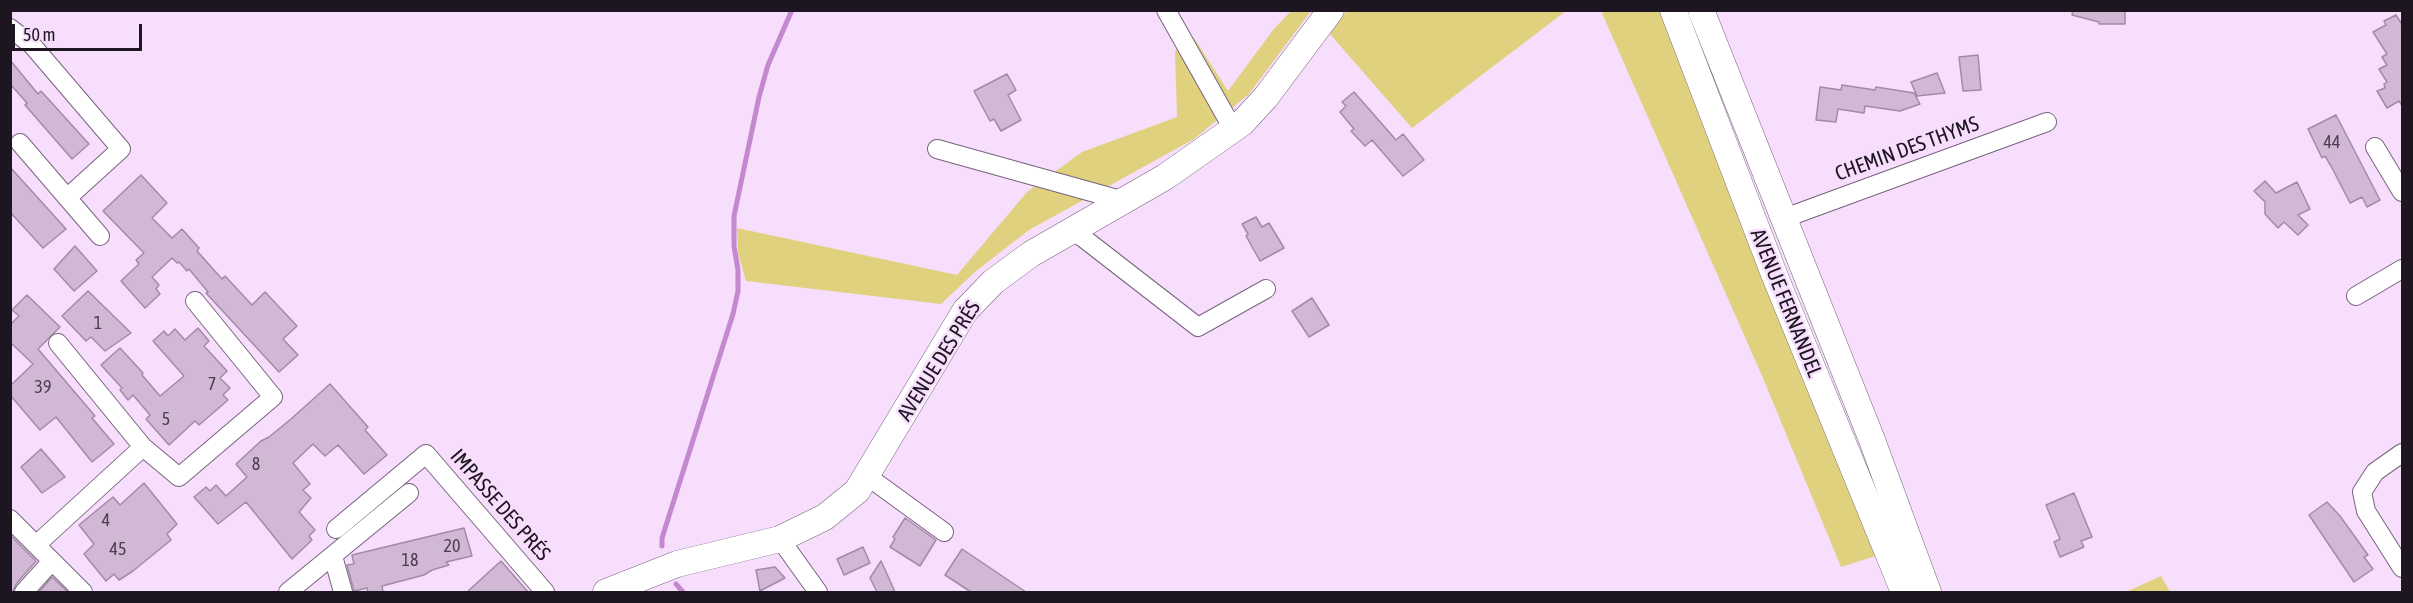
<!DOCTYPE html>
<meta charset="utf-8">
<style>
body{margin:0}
#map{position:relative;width:2413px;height:603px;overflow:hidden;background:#f7defc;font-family:"Asap Condensed",sans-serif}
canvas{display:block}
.frame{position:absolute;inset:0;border:12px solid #1d151f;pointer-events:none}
.scale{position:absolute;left:12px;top:24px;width:130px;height:27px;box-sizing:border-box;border:3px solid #1d151f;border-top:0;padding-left:8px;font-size:18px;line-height:21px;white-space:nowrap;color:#1d151f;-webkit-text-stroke:4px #f7defc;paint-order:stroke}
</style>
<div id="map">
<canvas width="2413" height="603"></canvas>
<div class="frame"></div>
<div class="scale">50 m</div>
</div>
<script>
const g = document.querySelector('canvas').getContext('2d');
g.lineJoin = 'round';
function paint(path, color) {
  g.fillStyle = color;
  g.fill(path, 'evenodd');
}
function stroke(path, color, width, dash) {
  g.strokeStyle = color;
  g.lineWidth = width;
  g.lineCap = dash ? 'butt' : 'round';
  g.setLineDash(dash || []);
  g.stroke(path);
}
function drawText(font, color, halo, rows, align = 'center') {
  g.font = font + ' "Asap Condensed",sans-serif';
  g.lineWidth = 5;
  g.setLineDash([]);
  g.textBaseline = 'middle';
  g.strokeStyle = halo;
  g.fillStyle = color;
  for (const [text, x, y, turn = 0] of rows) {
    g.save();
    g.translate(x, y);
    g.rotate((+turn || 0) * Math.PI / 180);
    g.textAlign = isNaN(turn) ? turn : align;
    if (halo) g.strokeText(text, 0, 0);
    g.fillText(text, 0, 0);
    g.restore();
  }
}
const green = new Path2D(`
 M1347,10H1566V11L1412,128L1330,34Z
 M1291,11H1311L1249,94L1194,139L1029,230L976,271L941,304L746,281L738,253L737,228L957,275L1027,192L1082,152L1177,117L1175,51L1194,38L1228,91L1273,30Z
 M1601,11H1661L1879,555L1841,567L1763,378Z
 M2161,576L2170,592H2126Z`);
const stream = new Path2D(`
 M662,546V538L733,314L738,291V270L734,246V216L759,97L768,65L792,10
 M676,584L683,592`);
const building = new Path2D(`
 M2073,10H2125V24H2099V22L2072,15Z
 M2396,15L2403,26V107L2399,101L2387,108L2377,91L2385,88L2384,84L2387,82L2379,69L2387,65L2382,57L2387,54L2373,32L2386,25L2384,21Z
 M1978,55L1981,90L1963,91L1959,57Z
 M10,60L38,94L41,91L89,144L72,159L25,105L27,103L10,84Z
 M1937,73L1945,93L1917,96L1911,82Z
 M1007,74L1016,90L1008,95L1021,120L1001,131L994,119L990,121L974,91Z
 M1842,85L1875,90L1876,87L1914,93L1920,104L1900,111L1865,106L1864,113L1838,109L1836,122L1816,120L1820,87L1841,90Z
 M1354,92L1396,140L1403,134L1424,160L1403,176L1372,140L1365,146L1351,131L1354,129L1340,112L1346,106L1342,102Z
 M2336,115L2380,200L2367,207L2362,197L2350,203L2331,166L2325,156L2322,158L2308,129Z
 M10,167L66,229L43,248L10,212Z
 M141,175L167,203L152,218L172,238L182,229L199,248L197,251L222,279L225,276L252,305L265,292L297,326L283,339L298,355L279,372L206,293L208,292L189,269L187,271L179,262L177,263L172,258L152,277L159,285L156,289L160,294L145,308L121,281L139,264L136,260L144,253L103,211Z
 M2265,181L2276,193L2297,182L2310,209L2298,215L2308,225L2298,235L2284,222L2278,228L2265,214V202L2254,191Z
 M1256,217L1262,227L1269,223L1284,248L1260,261L1246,236L1248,234L1242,224Z
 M75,246L97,271L74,291L54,269Z
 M88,291L131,333L105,351L91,337L86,341L62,316Z
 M27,295L60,327L38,349L95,416L92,418L114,444L92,462L56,417L40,430L10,395V386L33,364L10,342V325L19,316L12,310Z
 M1312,298L1329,325L1309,337L1292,311Z
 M198,328L209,341L204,346L227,371L220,378L230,388L223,395L228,400L199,425L195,421L169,445L146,419L150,415L133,395L128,400L120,390L122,388L101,365L120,348L143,373L142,375L160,396L184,376L153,341L164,331L168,336L175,329L185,340Z
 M330,384L368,427L365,430L387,455L364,474L338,445L325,456L313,444L293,463L310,484L303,490L311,498L299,512L315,530L309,536L312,540L292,559L246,502L218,524L194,497L206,487L210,491L216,485L226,496L247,477L236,464L261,441L269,437L291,419Z
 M41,449L65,477L42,493L21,467Z
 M144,483L177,524L167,534L171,540L133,571L119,580L114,574L106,581L84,554L94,544L79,525L113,497L120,505Z
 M2074,493L2092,537L2081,541L2084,547L2060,557L2054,542L2060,539L2046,505Z
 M2327,502L2340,516L2368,555L2364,557L2373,569L2354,582L2309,515Z
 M905,518L936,540L920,566L890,547L895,539L893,537Z
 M464,528L472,556L446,562L449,565L432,570L424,575L382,586L383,592H368L367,588L354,591L347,565L354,564L352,555Z
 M10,535L36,561L16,584L13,592H10Z
 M863,547L870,563L844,575L837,559Z
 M962,549L1026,592H971L945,575Z
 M501,561L528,592H467L490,571Z
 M881,561L887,574L895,592H877L870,578Z
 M775,567L785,578L760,591L756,570Z
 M52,577L68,592H39Z`);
const street = new Path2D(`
 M1166,10L1233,129
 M10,28L32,45L121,149L67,198
 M20,143L100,236
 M2375,147L2402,192
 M937,149L1124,201
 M1782,219L2047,122
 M1071,231L1082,237L1198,327L1266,289
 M2356,296L2402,269
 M58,343L143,447
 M2402,453L2375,472L2362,492L2366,511L2402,568
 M867,476L944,532
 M10,519L83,592
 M336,529L426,454L545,592
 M780,539L818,592
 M36,545L143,447L179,477L273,397L195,301
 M333,556L343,592
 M24,592L52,561
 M288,592L409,493`);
const secondary = new Path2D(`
 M1673,10L1774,274L1904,592
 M1701,10L1872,440L1928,592
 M606,592L677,564L780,539L825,517L857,491L965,311L993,282L1031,254L1165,177L1242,123L1266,97L1331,10`);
const numberNames = [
 ["44",2332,142],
 ["1",98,323],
 ["7",212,384],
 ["39",43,387],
 ["5",166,419],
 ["8",256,464],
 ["4",106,520],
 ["20",452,546],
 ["45",118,549],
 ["18",410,560]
];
const streetNames = [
 ["CHEMIN DES THYMS",1907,149,-20],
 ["AVENUE FERNANDEL",1786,303,68],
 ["AVENUE DES PRÉS",939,361,-58],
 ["IMPASSE DES PRÉS",500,505,49]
];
paint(green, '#e0d17f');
stroke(stream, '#c488d0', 5);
paint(building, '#d1b9d6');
stroke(building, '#a28ba6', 1.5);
stroke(street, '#78637d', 20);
stroke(secondary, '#78637d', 27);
stroke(street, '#fff', 18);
stroke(secondary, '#fff', 26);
drawText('18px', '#4a3e4d', null, numberNames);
drawText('21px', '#1d151f', '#f7defc', streetNames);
</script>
